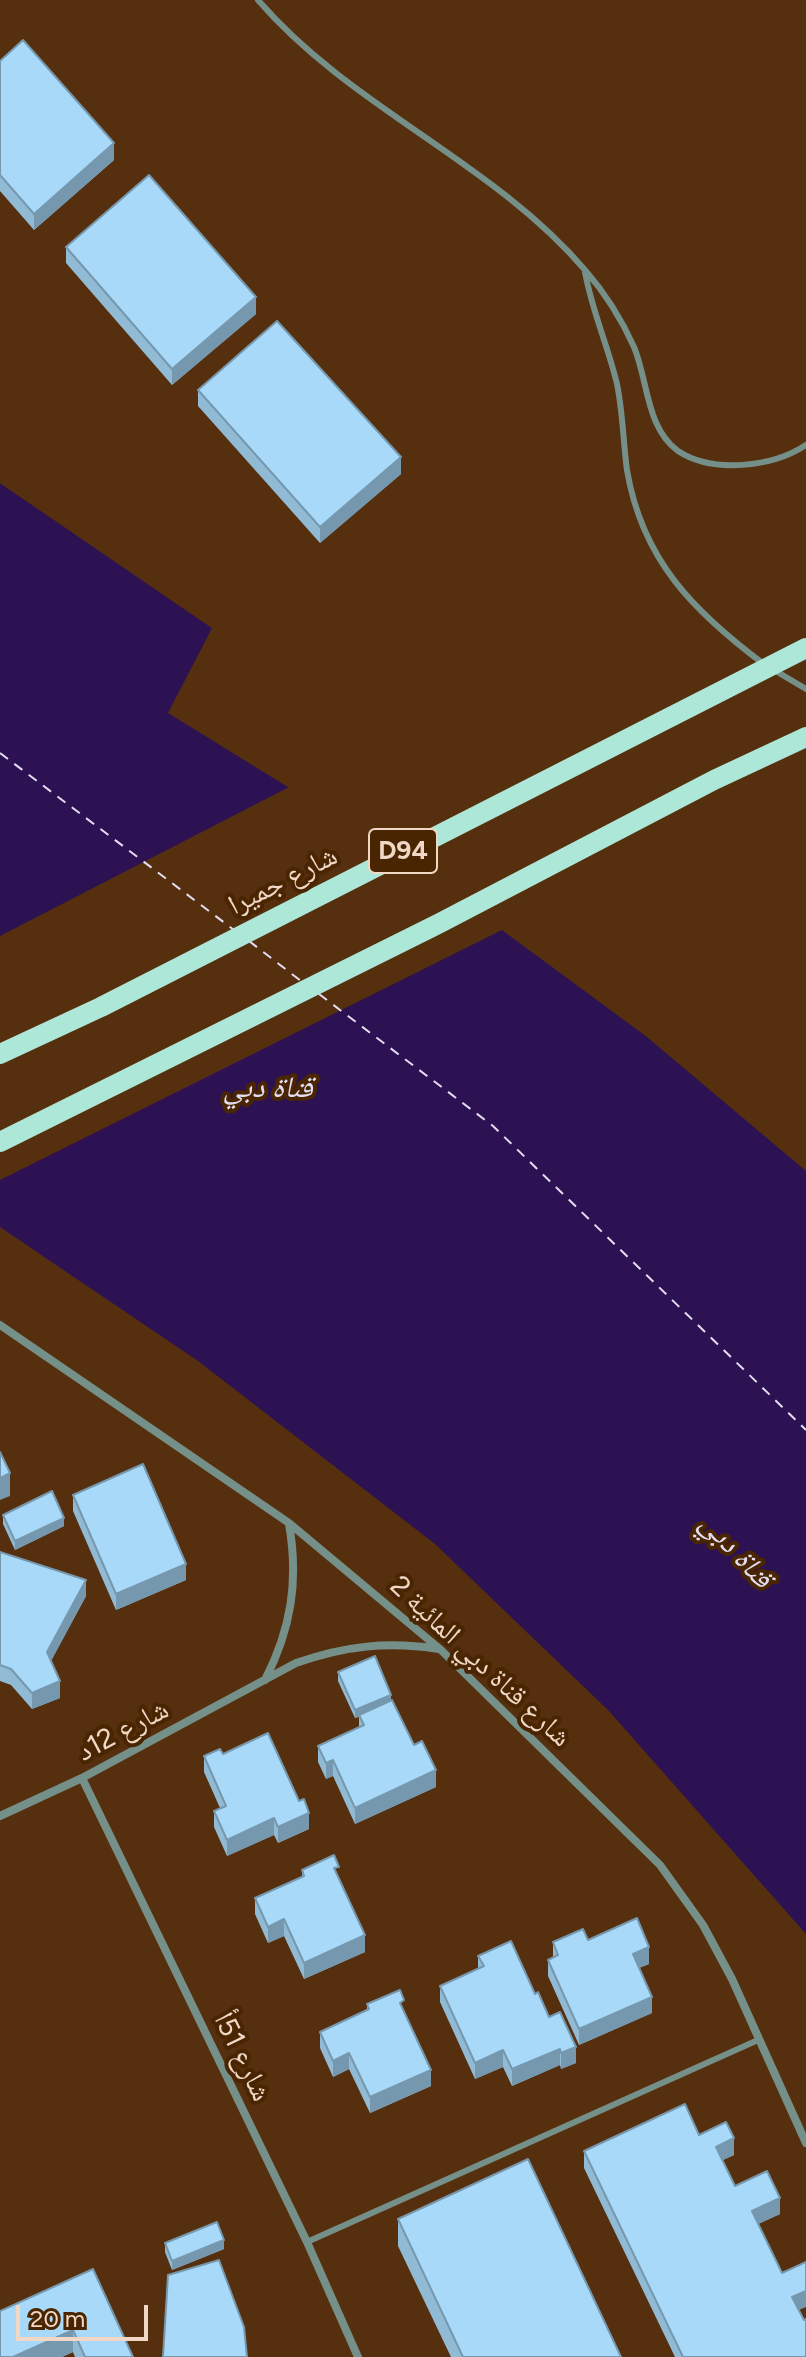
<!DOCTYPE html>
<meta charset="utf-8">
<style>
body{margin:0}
#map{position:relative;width:806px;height:2357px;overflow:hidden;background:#562f0e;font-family:Figtree,sans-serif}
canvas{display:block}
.scale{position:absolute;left:16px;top:2305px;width:132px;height:36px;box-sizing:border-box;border:4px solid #f0d7c6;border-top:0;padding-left:10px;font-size:24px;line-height:28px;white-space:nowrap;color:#f0d7c6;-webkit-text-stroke:6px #4a2502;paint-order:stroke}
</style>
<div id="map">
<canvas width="806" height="2357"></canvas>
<div class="scale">20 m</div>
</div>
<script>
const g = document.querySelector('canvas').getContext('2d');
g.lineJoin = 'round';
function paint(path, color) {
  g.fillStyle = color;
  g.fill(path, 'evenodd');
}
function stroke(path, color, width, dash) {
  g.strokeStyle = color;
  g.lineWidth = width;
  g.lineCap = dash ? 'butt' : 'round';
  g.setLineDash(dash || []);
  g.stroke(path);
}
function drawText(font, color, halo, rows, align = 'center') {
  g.font = font + ' Figtree,"Noto Naskh Arabic",sans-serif';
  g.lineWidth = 8;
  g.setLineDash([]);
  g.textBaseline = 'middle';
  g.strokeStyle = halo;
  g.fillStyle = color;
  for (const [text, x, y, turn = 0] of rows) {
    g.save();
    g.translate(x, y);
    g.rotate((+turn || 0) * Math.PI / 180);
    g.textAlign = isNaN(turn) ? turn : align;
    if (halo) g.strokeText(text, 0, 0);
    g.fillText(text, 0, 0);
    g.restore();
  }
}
const water = new Path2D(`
 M0,483L212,628L168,713L411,863L647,1037L806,1171V1934L608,1710L435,1544L198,1361L0,1227Z`);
const pier = new Path2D(`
 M0,479L2,480L216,626L212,628L0,483Z
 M293,785L413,859L506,928L0,1180V936Z`);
const ferry = new Path2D(`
 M0,753L234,930
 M249,941L301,981
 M319,994L493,1126L806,1430`);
const service = new Path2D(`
 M258,0C351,108 492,161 585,270C605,293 621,318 634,347C648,380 646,428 678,451C713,474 773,467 806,445
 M585,272C592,311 608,346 617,384C623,413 623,441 627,470C642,560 694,612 765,665
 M774,670L806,689
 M307,2242L758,2040`);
const minor = new Path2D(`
 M0,1325L289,1523L441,1650L660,1865L703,1925L732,1979L806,2143
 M265,1680C291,1629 299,1581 289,1524
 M82,1778L307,2242L358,2357
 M0,1816L82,1778L296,1663C345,1646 387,1641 439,1649`);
const primary = new Path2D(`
 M0,1054L101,1007L806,648
 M0,1142L438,924L714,780L806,737`);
const wall = new Path2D(`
 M0,61L114,160L34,230L0,191Z
 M66,247L256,314L172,385L66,263Z
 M198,390L401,474L320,543L198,406Z
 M73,1495L186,1580L116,1610L73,1511Z
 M3,1515L64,1526L15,1550L3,1524Z
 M0,1552L86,1596L51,1661L60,1698L32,1709L11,1685L0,1681Z
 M338,1672L391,1700L436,1787L355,1824L333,1776L326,1779L318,1762V1746L359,1728V1717L355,1718L338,1681Z
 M223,1754L309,1829L278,1843L274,1835L227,1856L214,1827V1811L220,1808L204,1772V1756Z
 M302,1870L339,1879L365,1952L304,1979L284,1936L268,1943L255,1914V1898L302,1877Z
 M588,1940L649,1964L639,1968L652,2013L579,2045L548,1976V1960L553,1957V1942Z
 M478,1956L535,1994L576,2063L561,2069L560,2065L512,2086L503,2067L475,2079L440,2002V1986L478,1969Z
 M367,2004L404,2013L431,2086L370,2113L349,2069L333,2077L320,2048V2032L367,2011Z
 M699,2135L734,2155L723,2160L735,2186L780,2214L758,2224L799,2310L806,2357H675L584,2168V2151Z
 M398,2219L621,2357H451L398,2246Z
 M165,2243L224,2249L172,2270L165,2252Z
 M93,2269L133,2357H75L73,2352L62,2357H0Z`);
const shadedWall = new Path2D(`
 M114,143V160L34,230V214Z
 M256,297V314L172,385V369Z
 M401,457V474L320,543V527Z
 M10,1473V1496L0,1500V1478Z
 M64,1518V1526L15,1550V1541Z
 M186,1564V1580L116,1610V1594Z
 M86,1580V1596L47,1668V1652Z
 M60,1681V1698L32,1709V1693Z
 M391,1695V1703L355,1718V1710Z
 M333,1760V1776L326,1779V1763Z
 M436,1770V1787L355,1824V1808Z
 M309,1813V1829L278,1843V1827Z
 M274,1818V1835L227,1856V1840Z
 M284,1919V1936L268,1943V1927Z
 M365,1935V1952L304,1979V1963Z
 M649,1947V1964L633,1970V1954Z
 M652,1997V2013L579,2045V2029Z
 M576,2047V2063L561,2069V2053Z
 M560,2049V2065L512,2086V2069Z
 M503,2050V2067L475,2079V2063Z
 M349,2053V2069L333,2077V2061Z
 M431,2070V2086L370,2113V2097Z
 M734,2138V2155L716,2163V2147Z
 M780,2198V2214L752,2227V2211Z
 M224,2240V2249L172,2270V2261Z
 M806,2291V2307L792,2313V2297Z
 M73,2330V2352L62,2357H13Z`);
const building = new Path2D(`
 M23,40L114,143L34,214L0,175V61Z
 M149,175L256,297L172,369L66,247Z
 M277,321L401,457L320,527L198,390Z
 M0,1452L10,1473L0,1478Z
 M143,1464L186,1564L116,1594L73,1495Z
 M52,1491L64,1518L15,1541L3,1515Z
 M0,1552L86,1580L47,1652L60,1681L32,1693L11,1669L0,1665Z
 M375,1656L391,1695L355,1710L338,1672Z
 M392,1700L414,1745L422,1741L436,1770L355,1808L333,1760L326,1763L318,1746L364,1725L359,1715Z
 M268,1733L299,1801L304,1799L309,1813L278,1827L274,1818L227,1840L214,1811L226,1806L204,1756L220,1749L223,1754Z
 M334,1855L339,1867L334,1868L365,1935L304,1963L284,1919L268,1927L255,1898L304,1876L302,1870Z
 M637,1918L649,1947L633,1954L652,1997L579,2029L548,1960L558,1955L553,1942L583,1929L588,1940Z
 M511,1941L535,1994L538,1992L549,2017L560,2012L576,2047L561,2053L560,2049L512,2069L503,2050L475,2063L440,1986L484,1966L478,1956Z
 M400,1990L404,2000L400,2003L431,2070L370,2097L349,2053L333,2061L320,2032L369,2009L367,2004Z
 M685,2104L699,2135L726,2122L734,2138L716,2147L735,2186L767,2171L780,2198L752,2211L782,2273L806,2262V2291L792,2297L804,2320L806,2319V2357H683L584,2151Z
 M528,2159L621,2357H463L398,2219Z
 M217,2222L224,2240L172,2261L165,2243Z
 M219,2260L244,2327L247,2357H163L168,2275Z
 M93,2269L133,2357H85L73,2330L13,2357H0V2311Z`);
const shields = [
 [403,851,68]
];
const shieldNames = [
 ["D94",403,851]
];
const streetNames = [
 ["شارع جميرا",283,881,-27],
 ["شارع قناة دبي المائية 2",480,1662,43],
 ["شارع 12د",123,1731,-28],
 ["شارع 51أ",242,2057,64]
];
const waterNames = [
 ["قناة دبي",268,1088],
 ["قناة دبي",736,1551,47]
];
paint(water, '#2d1253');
paint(pier, '#562f0e');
stroke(ferry, '#e3def2', 2, [10, 8]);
stroke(service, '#759089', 6);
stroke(minor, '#759089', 8);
stroke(primary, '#ade7d8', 20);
paint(wall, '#91bbd5');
paint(shadedWall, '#7698ae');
paint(building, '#a9d9f8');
stroke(building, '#7698ae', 2);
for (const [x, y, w] of shields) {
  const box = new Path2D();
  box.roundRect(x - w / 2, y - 22, w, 44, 6);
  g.fillStyle = '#4a2502';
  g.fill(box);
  stroke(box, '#f0d7c6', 2);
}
drawText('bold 26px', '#f0d7c6', null, shieldNames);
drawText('28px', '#f0d7c6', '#4a2502', streetNames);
drawText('italic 30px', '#e3def2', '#4a2502', waterNames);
</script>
